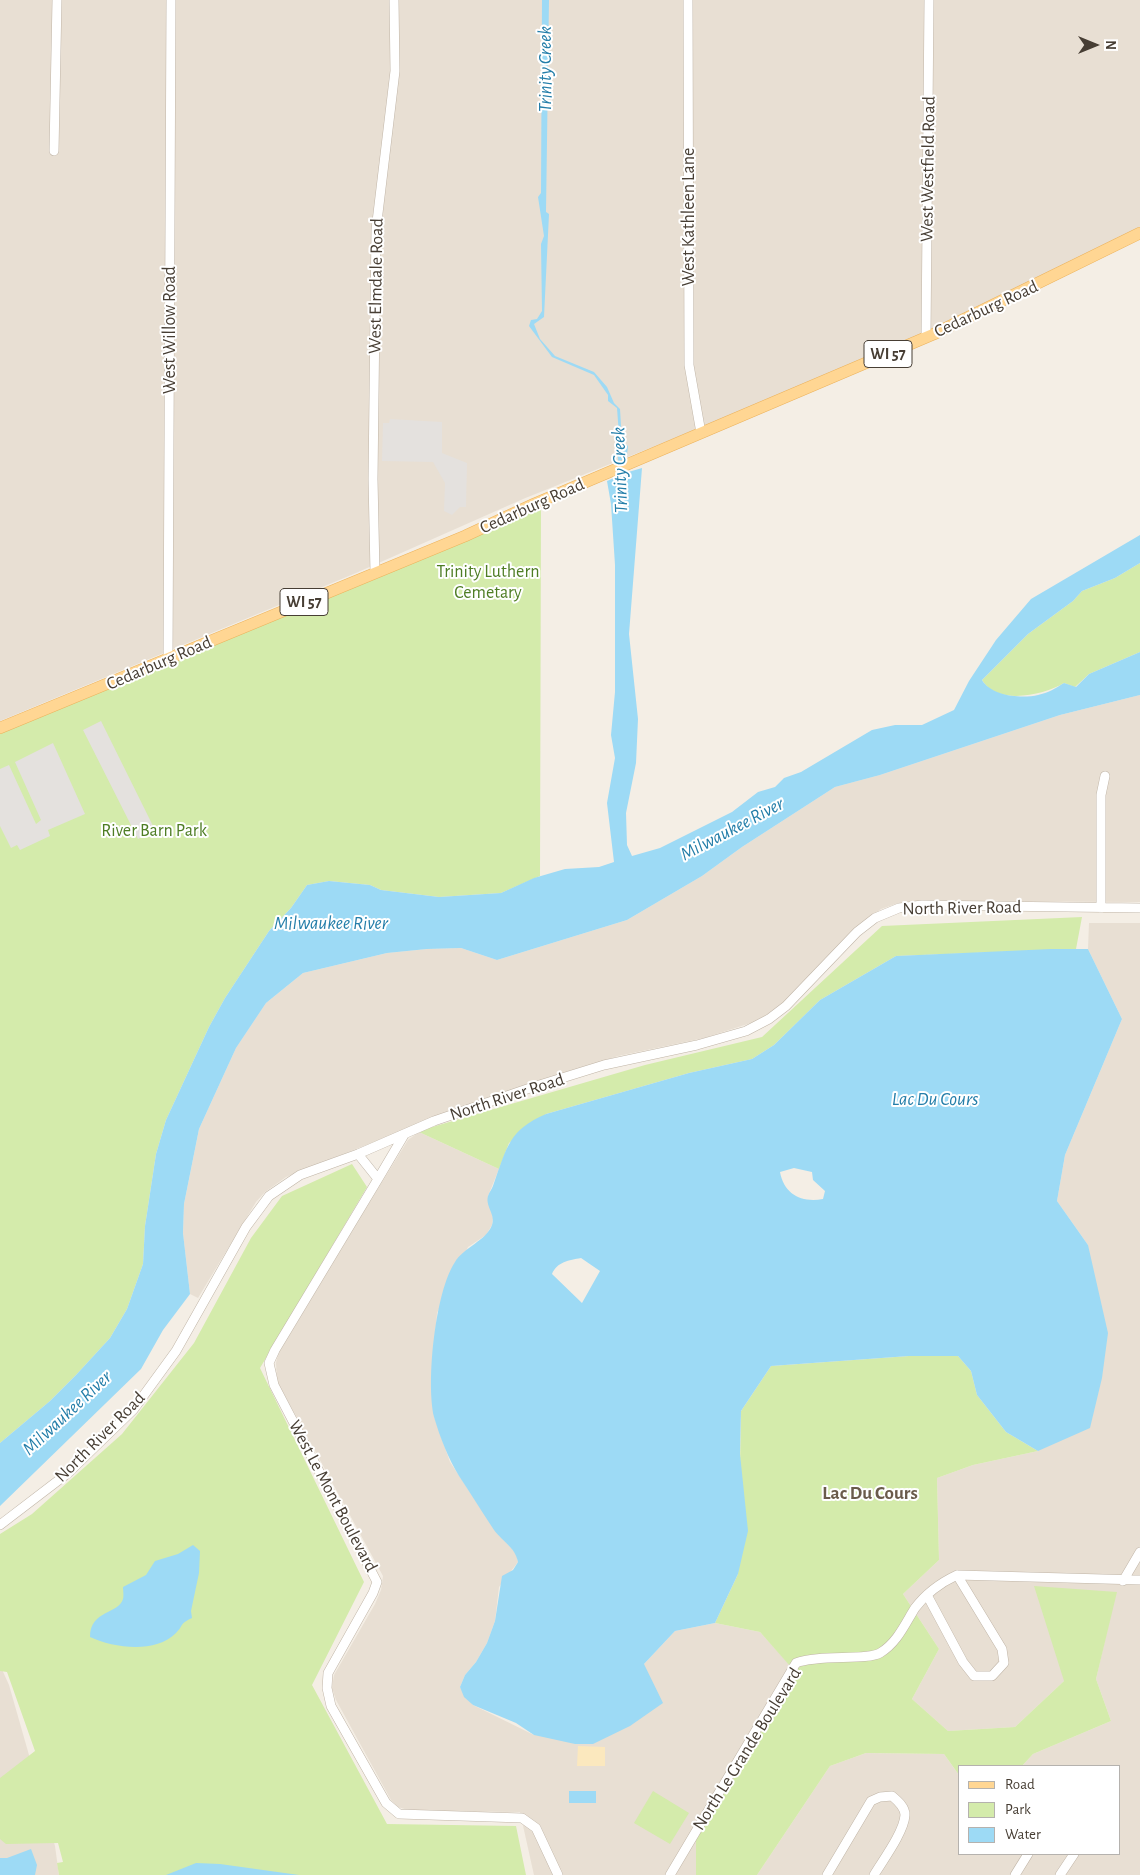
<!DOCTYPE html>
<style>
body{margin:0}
#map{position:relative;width:1140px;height:1875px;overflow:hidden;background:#f4eee5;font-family:"Alegreya Sans",sans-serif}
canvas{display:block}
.legend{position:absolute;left:958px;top:1765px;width:162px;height:90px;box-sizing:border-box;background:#fff;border:1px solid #b5b2ae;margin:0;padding:6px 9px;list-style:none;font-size:15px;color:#473e34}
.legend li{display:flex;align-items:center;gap:10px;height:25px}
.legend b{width:25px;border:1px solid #b5b2ae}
.north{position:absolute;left:1070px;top:20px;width:50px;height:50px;-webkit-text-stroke:4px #fff;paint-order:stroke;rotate:90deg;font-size:14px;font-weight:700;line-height:20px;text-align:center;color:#473e34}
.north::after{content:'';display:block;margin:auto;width:18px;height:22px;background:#473e34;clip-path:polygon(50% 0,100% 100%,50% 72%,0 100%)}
</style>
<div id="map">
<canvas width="1140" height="1875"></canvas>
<ul class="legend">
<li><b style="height:6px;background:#ffd693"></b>Road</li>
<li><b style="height:14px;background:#d4ebab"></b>Park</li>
<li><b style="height:14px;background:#9ddaf5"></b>Water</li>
</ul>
<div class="north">N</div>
</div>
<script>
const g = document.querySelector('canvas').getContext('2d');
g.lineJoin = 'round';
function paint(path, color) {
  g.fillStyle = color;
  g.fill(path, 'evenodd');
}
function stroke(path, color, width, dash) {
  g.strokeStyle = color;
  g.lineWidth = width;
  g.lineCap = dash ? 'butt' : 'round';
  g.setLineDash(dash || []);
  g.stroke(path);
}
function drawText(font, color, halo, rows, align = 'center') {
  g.font = font + ' "Alegreya Sans",sans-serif';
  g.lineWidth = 4;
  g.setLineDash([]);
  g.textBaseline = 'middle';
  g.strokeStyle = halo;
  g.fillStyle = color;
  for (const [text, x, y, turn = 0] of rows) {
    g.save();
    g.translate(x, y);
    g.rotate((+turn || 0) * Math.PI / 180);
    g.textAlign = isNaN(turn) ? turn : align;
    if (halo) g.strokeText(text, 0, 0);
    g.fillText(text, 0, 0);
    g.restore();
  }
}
const residential = new Path2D(`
 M0,0H1140V227L1095,255L934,334L523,499L356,573L0,721Z
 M1140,695V902L916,901L898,903L881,909L851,932L778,1008L754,1022L704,1038L618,1056L466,1105L286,1177L265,1192L256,1202L198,1298L190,1294L183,1233L184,1204L199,1129L236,1048L266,1003L303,973L387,953L427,949L461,948L497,960L627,920L702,876L742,847L835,787L880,775L1060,715Z
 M1089,923H1140V1875H757L830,1766L866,1753L944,1754L959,1775V1854H1119V1766H1022L1033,1754L1111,1721L1096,1679L1116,1592L1064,1681L1015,1727L948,1731L912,1699L939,1649L903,1594L939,1560L937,1478L973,1465L1038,1451L1088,1245L1057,1201L1065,1155L1122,1019L1088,949Z
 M419,1132L499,1169L488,1196L493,1218L492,1225L486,1235L468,1247L437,1313L432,1375L434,1416L450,1462L496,1531L516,1553L518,1562L499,1587L495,1621L487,1643L476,1662L465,1675L460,1687L473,1705L534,1735L644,1664L675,1631L715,1623L760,1632L798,1674L696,1839V1875H534L520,1812L411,1811L398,1807L391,1800L336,1700L332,1688L334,1675L375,1604L381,1590L383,1576L277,1381L276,1363L278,1354L358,1221L408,1140Z
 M0,1665L9,1685L55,1846L59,1875H0Z`);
const green = new Path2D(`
 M541,501L540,876L501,893L439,897L381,890L370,885L329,881L307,885L291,908L269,931L225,998L209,1027L166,1120L156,1154L145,1226L143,1264L127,1309L110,1338L76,1375L50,1401L0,1443V727Z
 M1140,563V652L1089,674L1075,687L1064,683C1044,695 997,706 982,680L1028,634L1073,601L1082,591L1115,578Z
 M1082,917L1076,949L896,956L820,1000L774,1045L752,1059L689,1073L546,1114L509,1143L499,1169L419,1132H415L645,1065L762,1037L882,926Z
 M352,1164L367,1187L260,1368L364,1582L312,1685L387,1824L516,1826L526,1875H59L57,1863L63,1862L58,1843L6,1844L0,1839V1778L35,1751L7,1672L0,1671V1534L32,1514L122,1434L194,1343L251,1238L282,1196Z
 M909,1356H958L971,1371L977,1395L1006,1432L1038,1451L973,1465L937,1478L939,1560L903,1594L939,1649L912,1699L948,1731L1015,1727L1064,1681L1034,1586L1117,1592L1096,1679L1111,1721L1033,1754L1022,1766H959V1775L944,1754L866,1753L830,1766L757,1875H696V1839L797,1674L760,1632L715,1623L738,1574L741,1411L771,1366Z
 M653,1791L689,1813L670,1844L634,1823Z`);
const sand = new Path2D(`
 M578,1746L605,1747V1766H577Z`);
const parking = new Path2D(`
 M390,419L442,422V453L467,463L466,507H460L452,515L444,511L445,483L433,462L382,461L383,423H389Z
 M101,721L155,830L138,839L83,730Z
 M53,743L85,814L48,830L50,836L20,850L17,845L11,848L0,826V769L9,765L36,824L41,820L15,762Z`);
const water = new Path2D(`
 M542,0H549C548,71 547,141 546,212L549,214L544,317L534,324L540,339L555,356L594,372L607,387L614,403L620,409L622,442L628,446L625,473L642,468L629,634L638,719L636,763L626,813L627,845L632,856L660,848L732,812L758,792L775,787L784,778L801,772L872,730L895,725H922L954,710L969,681L996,640L1031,599L1140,535V563L1115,578L1082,591L1073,601L1028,634L982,680C991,696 1022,699 1038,695C1048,693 1056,688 1064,683L1076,687L1089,674L1140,652V695L1060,715L880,775L835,787L742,847L702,876L627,920L497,960L461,948L427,949L387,953L303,973L266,1003L236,1048L199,1129L184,1204L183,1233L190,1294L163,1330L141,1369L0,1506V1443L50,1401L76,1375L110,1338L127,1309L143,1264L145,1226L156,1154L166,1120L209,1027L225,998L269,931L291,908L307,885L329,881L370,885L381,890L439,897L501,893L534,878L565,869L599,867L614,862L607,803L615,758L611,735L615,692V565L611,504L607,481L619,476L618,458L616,453L620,449L617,408L608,401V395L594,375L552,357L529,326L531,320L537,319L542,311L541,244L544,236L538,197L541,193Z
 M1051,949H1088L1122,1019L1065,1155L1057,1201L1088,1245L1108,1333L1102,1378L1090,1428L1038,1451L1006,1432L977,1395L971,1371L958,1356H909L771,1366L741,1411L740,1454L748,1531L738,1574L715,1623L675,1631L644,1664L663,1703L630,1726L593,1744H575L534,1735L516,1723L473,1705L464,1697L460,1687L465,1675L476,1662L487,1643L495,1621L502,1576L513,1570L518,1562C515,1547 503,1542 494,1530C482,1512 471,1494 459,1476C448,1458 440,1437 434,1417C426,1382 435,1292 455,1262C464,1247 486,1241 492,1225C496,1215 485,1206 488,1196C489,1192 493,1188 494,1183C507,1147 509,1130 546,1114L689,1073L752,1059L774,1045L820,1000L896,956ZM794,1168L812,1172L813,1180L825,1191L823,1199C801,1203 784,1194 780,1172ZM581,1258L600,1271L582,1303L552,1274C557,1262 569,1260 581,1258Z
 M193,1545L200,1551L199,1573L191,1611L192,1618C179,1624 184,1625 176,1633C155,1654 114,1648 90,1637C90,1610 119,1614 123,1599C124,1596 123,1590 123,1587L146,1575L155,1561L178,1554Z
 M569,1791H596V1803H569Z
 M31,1849L37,1865L35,1875H0V1858H7Z
 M196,1863L220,1864L299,1875H166Z`);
const minor = new Path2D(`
 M688,0L689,365L701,433
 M54,151L57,0
 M926,337L929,0
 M375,573L373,479L376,230L395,71L394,0
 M168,659L171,0
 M1101,908V795L1105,776
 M358,1154L378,1179L275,1350L269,1363L274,1385L377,1582L373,1593L328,1673L327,1688L331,1706L386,1803L399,1814L522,1818L536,1828L558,1875
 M378,1179L404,1135
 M0,1525L68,1473L133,1410L176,1351L246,1227L269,1196L300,1175L358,1154L434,1121L533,1087L604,1065L697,1045L746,1031L769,1019L786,1006L857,932L875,918L899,908L922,905L1140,908
 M1123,1581L1140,1552
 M927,1595L963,1662L974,1676H992L1004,1663L1002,1649L957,1575
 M670,1875L796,1663C819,1654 866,1661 880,1653C897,1643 905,1624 915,1608C927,1592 940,1583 957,1575L1140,1580
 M827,1875L871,1801L880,1797L892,1796C898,1801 905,1807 905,1815C904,1832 883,1860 874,1875
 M1015,1875L1028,1854
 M1060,1875L1074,1854`);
const major = new Path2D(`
 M0,728L465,536L534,504L934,334L1140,233`);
const shields = [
 [888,354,48],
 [304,602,48]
];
const shieldNames = [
 ["WI 57",888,354],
 ["WI 57",304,602]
];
const streetNames = [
 ["West Westfield Road",928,169,-89],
 ["West Kathleen Lane",689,217,-90],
 ["West Elmdale Road",376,286,-89],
 ["Cedarburg Road",986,309,-25],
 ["West Willow Road",170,330,-90],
 ["Cedarburg Road",532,506,-24],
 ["Cedarburg Road",159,663,-23],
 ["North River Road",962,908,-1],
 ["North River Road",507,1097,-18],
 ["North River Road",100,1437,-45],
 ["West Le Mont Boulevard",333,1496,62],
 ["North Le Grande Boulevard",747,1749,-58]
];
const parkNames = [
 ["Trinity Luthern",488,572],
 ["Cemetary",488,593],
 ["River Barn Park",154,831]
];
const waterNames = [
 ["Trinity Creek",545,69,-90],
 ["Trinity Creek",620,470,-92],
 ["Milwaukee River",732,829,-28],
 ["Milwaukee River",331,923],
 ["Lac Du Cours",935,1099],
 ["Milwaukee River",67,1413,-43]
];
const neighbourhoodNames = [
 ["Lac Du Cours",870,1493]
];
paint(residential, '#e8dfd3');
paint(green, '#d4ebab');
paint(sand, '#fbe8be');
paint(parking, '#e4e1de');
paint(water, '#9ddaf5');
stroke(minor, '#c0b5a7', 10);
stroke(major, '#ecb25b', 12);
stroke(minor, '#fff', 9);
stroke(major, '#ffd693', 11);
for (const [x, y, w] of shields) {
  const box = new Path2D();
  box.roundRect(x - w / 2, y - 13.5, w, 27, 4);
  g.fillStyle = '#fff';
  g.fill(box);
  stroke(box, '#473e34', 1);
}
drawText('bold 16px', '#473e34', null, shieldNames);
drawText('18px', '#473e34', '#fff', streetNames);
drawText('18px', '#4e7d24', '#fff', parkNames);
drawText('italic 19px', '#247ea9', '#fff', waterNames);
drawText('bold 19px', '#6a5b4b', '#fff', neighbourhoodNames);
</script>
